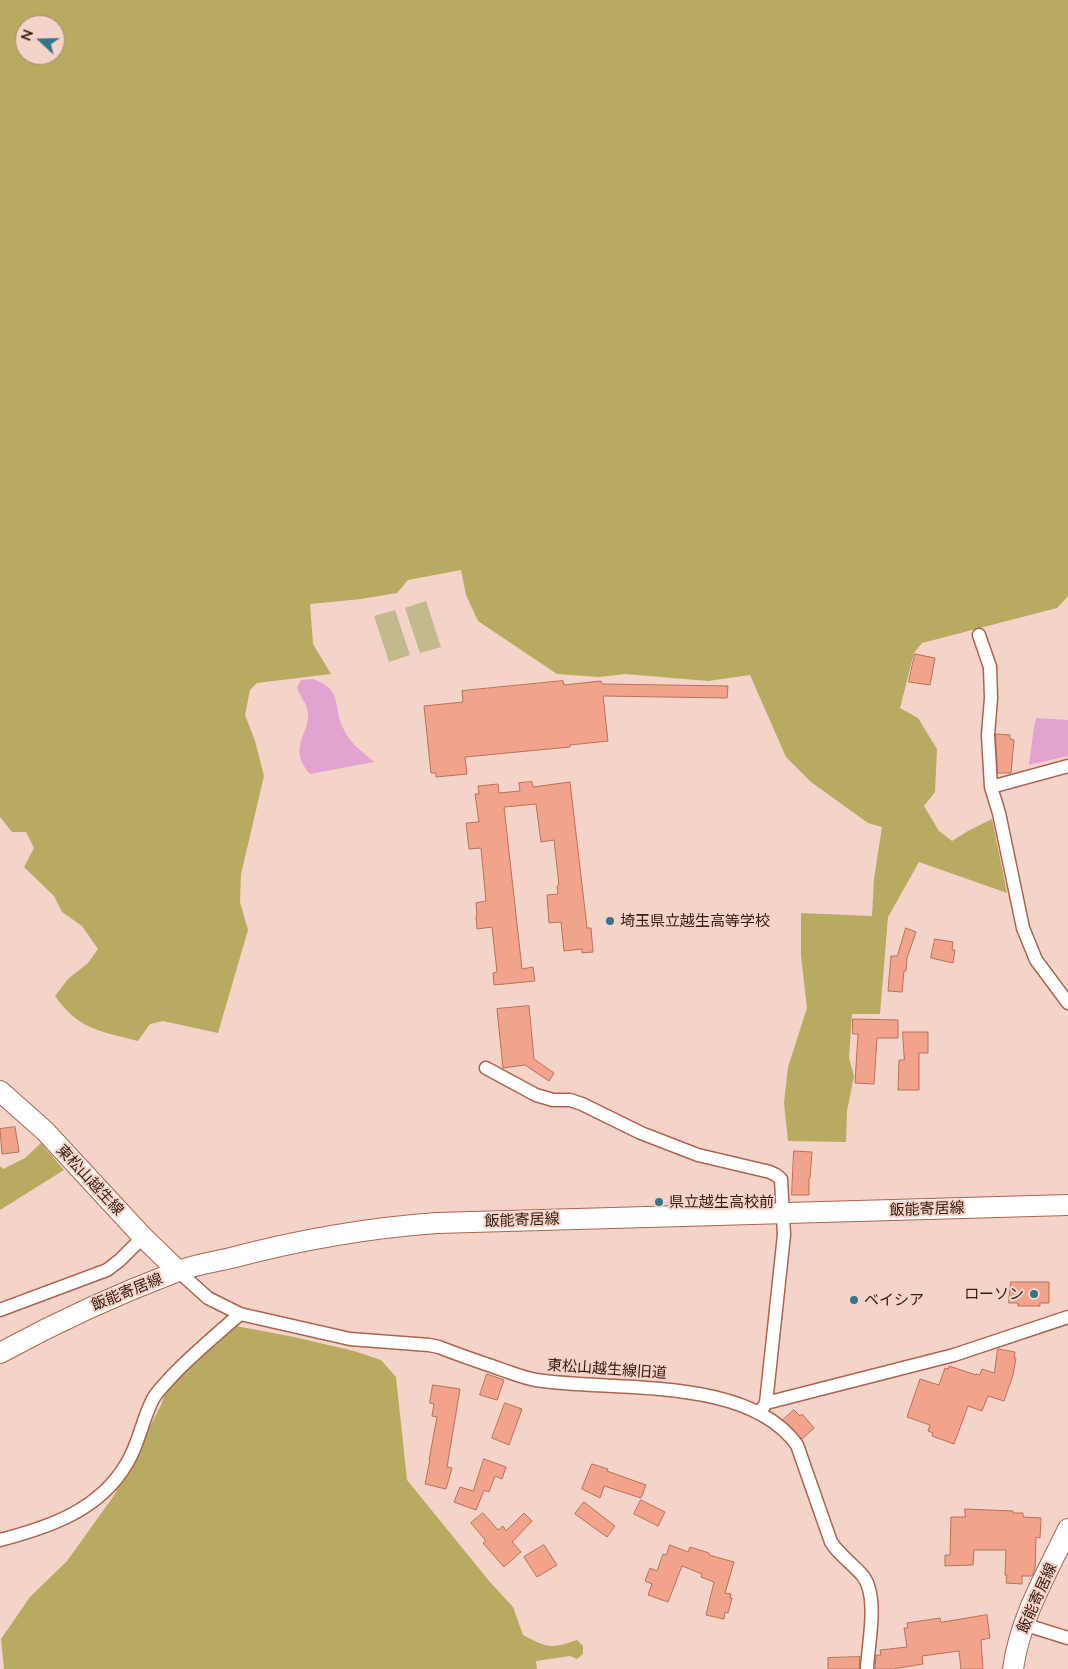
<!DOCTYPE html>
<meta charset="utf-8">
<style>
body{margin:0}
#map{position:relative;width:1068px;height:1669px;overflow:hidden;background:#f4d3c9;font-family:Lato,sans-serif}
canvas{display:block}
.north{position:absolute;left:15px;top:15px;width:50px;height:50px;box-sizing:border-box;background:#f4d3c9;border:1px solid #a8897f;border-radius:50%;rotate:291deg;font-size:14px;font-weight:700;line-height:20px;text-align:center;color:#371a11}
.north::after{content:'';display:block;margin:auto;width:18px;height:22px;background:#347688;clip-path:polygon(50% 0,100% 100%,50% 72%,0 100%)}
</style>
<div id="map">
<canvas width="1068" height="1669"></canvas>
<div class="north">N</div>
</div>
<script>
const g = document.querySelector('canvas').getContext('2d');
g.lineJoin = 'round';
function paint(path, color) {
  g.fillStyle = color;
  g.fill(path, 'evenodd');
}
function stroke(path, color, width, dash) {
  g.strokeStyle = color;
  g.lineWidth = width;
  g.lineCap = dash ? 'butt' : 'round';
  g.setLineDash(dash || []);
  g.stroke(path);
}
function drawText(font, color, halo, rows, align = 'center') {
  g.font = font + ' Lato,"Noto Sans JP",sans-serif';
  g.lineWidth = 4;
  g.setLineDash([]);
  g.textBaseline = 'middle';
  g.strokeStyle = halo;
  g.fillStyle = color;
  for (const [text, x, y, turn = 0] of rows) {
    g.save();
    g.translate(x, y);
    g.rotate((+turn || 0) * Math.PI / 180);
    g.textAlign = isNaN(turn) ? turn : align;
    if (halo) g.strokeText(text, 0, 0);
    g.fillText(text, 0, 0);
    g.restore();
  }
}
const green = new Path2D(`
 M426,601L441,647L420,653L405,608Z
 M395,610L410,655L389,662L374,616Z`);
const forest = new Path2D(`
 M0,0H1068V596L1057,608L922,643L914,653L900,708L918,718L937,749L935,792L924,806L939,831L952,841L968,831L992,819L1007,893L919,862L888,917L880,1014H852L849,1058L854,1076L847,1111L846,1142L788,1141L784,1103L788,1067L807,1008L801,956V913L872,916L874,879L882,827L868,823L811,782L786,757L750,675L708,681L625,674L599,677L557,674L478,621L466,595L461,570L408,580L397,593L361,599L310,604L313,644L331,674L257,683L250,690L245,715L255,741L264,776L241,874L240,902L248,930L218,1033L163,1021L150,1024L138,1041C100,1031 79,1030 55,996L68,979L88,963L98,949L82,926L62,912L54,896L24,867L34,848L26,832H12L0,817ZM25,25H55V55H25Z
 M41,1143L64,1170L0,1210V1166L3,1169L25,1158Z
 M236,1326L294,1337L354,1351L381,1360L396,1377L407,1480L490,1582L513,1607L523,1635C547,1648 552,1649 577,1640L583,1646V1654L577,1659L570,1656L536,1661L537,1669H4L1,1639L30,1597L67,1561L113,1497L161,1405L165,1393L188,1367L216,1345Z`);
const water = new Path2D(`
 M313,679C344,691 332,704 343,728C349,743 363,752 374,762L310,774C285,745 314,732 307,708C305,701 299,695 297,687L301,680Z
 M1036,718L1068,720V756L1029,765L1034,726Z`);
const building = new Path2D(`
 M915,654L935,658L930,685L909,682Z
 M563,681L564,685L601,681L602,684L728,686L727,698L603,696L608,741L570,745V747L465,757L467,774L436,777V773H431L424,706L463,702L462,691Z
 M996,734L1010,735V739L1014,740L1011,773H998Z
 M532,782L533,787L570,782L587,928H591L593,952L582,953V949L564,951L561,922L549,923L547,895L558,894L557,886L559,885L554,840L541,842L536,804L504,807L522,969L533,967L535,981L494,985L493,973L497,972L492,927L477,929L476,916H477L476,903L486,901L481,848L469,849L466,823L479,822L475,794H479L478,786L498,784L499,793L520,791L519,783Z
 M906,928L916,932L907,958L906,971H904L902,992L888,991L891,956H897Z
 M935,939L953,942L952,950H955L953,963L931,958Z
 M529,1006L534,1059L554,1073L549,1081L525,1065L503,1068L497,1009Z
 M853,1019L898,1020V1038H877L874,1084L855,1083L858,1034H853Z
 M903,1032H928V1053H919V1090H898L899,1060H904Z
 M15,1127L19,1152L2,1154L0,1129Z
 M794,1151L812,1152L810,1178H809V1195H792Z
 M1011,1282H1049V1303H1040V1306H1018V1303H1009Z
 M998,1349L1015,1352L1014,1358H1016L1013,1375L1004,1401L988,1396L982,1411L968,1406L954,1444L932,1436L933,1433L928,1431L930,1425L907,1417L920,1379L939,1385L945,1368L948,1369L949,1366L976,1375V1374L980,1375L982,1369L994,1373Z
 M487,1374L504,1380L497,1400L480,1395Z
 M433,1385L460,1389L447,1467L452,1468L446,1489L425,1484L430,1460H429L437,1417L432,1416L434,1404L430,1403Z
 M505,1403L522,1409L509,1445L492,1438Z
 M794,1410L800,1416L802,1414L814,1428L802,1439L783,1420Z
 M484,1459L506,1467L502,1479L495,1476L489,1492L484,1490L476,1510L454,1502L460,1487L473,1491Z
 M592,1464L608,1469L607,1471L646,1485L641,1498L604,1486L600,1498L582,1489Z
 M641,1500L665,1512L658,1526L634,1514Z
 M584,1502L615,1526L607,1537L575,1514Z
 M965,1509L1013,1511V1513H1023V1517L1041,1518L1040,1538L1036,1537L1035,1569L1032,1576H1022V1584L1006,1583L1007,1575H1005L1006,1550H974L973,1565L945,1566V1555H950L951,1517H965Z
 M483,1513L498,1530L503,1526L506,1531L524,1513L532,1521L512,1542L521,1552L504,1567L483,1543L486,1541L471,1523Z
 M544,1545L557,1565L537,1577L524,1557Z
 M670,1545L688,1552L690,1547L709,1553V1555L734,1562L725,1593L731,1594L730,1598H732L728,1613L725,1612L724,1619L706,1615L714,1582L701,1577L702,1574L682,1566L668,1602L648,1595L652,1584L645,1581L650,1568L657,1571L663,1554L666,1555Z
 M987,1615L990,1638L981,1640L983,1669H961L959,1651L922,1656L923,1664L893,1669H875L876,1655H881L880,1650L907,1647L904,1628H908L907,1623L940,1618L941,1622Z
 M860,1657L859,1669H828V1658Z`);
const street = new Path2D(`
 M979,635L990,667L991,698L988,735L991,787L999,813L1023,928L1036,960L1068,1003
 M991,787L1068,766
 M486,1068L536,1095L553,1100H570L582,1104L641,1133L698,1155L770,1172L776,1175L781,1179L784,1235L766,1403L760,1412
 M178,1271L208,1298L240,1314L350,1339L429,1345L439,1347C459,1355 480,1362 500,1369C512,1373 524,1378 536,1380C613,1392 747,1375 797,1445L831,1542C839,1555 853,1564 863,1576C879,1597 868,1644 867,1669
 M0,1310L107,1270L120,1260L143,1237
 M766,1403L954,1355L1068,1317
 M0,1540C50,1527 100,1510 127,1463C139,1444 142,1420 153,1399C157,1391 166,1383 172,1376C193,1354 217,1334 240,1314
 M1023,1624L1068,1638`);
const primary = new Path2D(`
 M0,1091L45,1131L143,1237L178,1271
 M0,1353C57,1322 115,1295 176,1272C193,1265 213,1262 231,1258C299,1240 366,1228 437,1223L1068,1205
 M1013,1669C1020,1618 1046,1575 1068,1529`);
const markers = [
 [610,921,5,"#347688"],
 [659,1202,5,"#347688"],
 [1034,1294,5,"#347688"],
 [854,1300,5,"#347688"]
];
const poiNames = [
 ["埼玉県立越生高等学校",620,921],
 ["県立越生高校前",669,1202],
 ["ローソン",1024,1294,"right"],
 ["ベイシア",864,1300]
];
const streetNames = [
 ["東松山越生線",90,1180,47],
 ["飯能寄居線",927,1209,-2],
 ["飯能寄居線",522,1220,-2],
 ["飯能寄居線",127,1292,-22],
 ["東松山越生線旧道",607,1369,4],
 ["飯能寄居線",1037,1598,-66]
];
paint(green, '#c2b98c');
paint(forest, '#b8aa61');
paint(water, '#e3a3d0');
paint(building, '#f1a38b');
stroke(building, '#b97059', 1);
stroke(street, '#ac644e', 15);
stroke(primary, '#ac644e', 22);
stroke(street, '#fff', 12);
stroke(primary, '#fff', 20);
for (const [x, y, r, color] of markers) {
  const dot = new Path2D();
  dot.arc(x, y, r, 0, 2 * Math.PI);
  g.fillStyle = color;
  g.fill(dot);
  stroke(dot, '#f4d3c9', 2);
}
drawText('15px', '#371a11', '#f4d3c9', poiNames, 'left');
drawText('15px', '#371a11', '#f4d3c9', streetNames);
</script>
